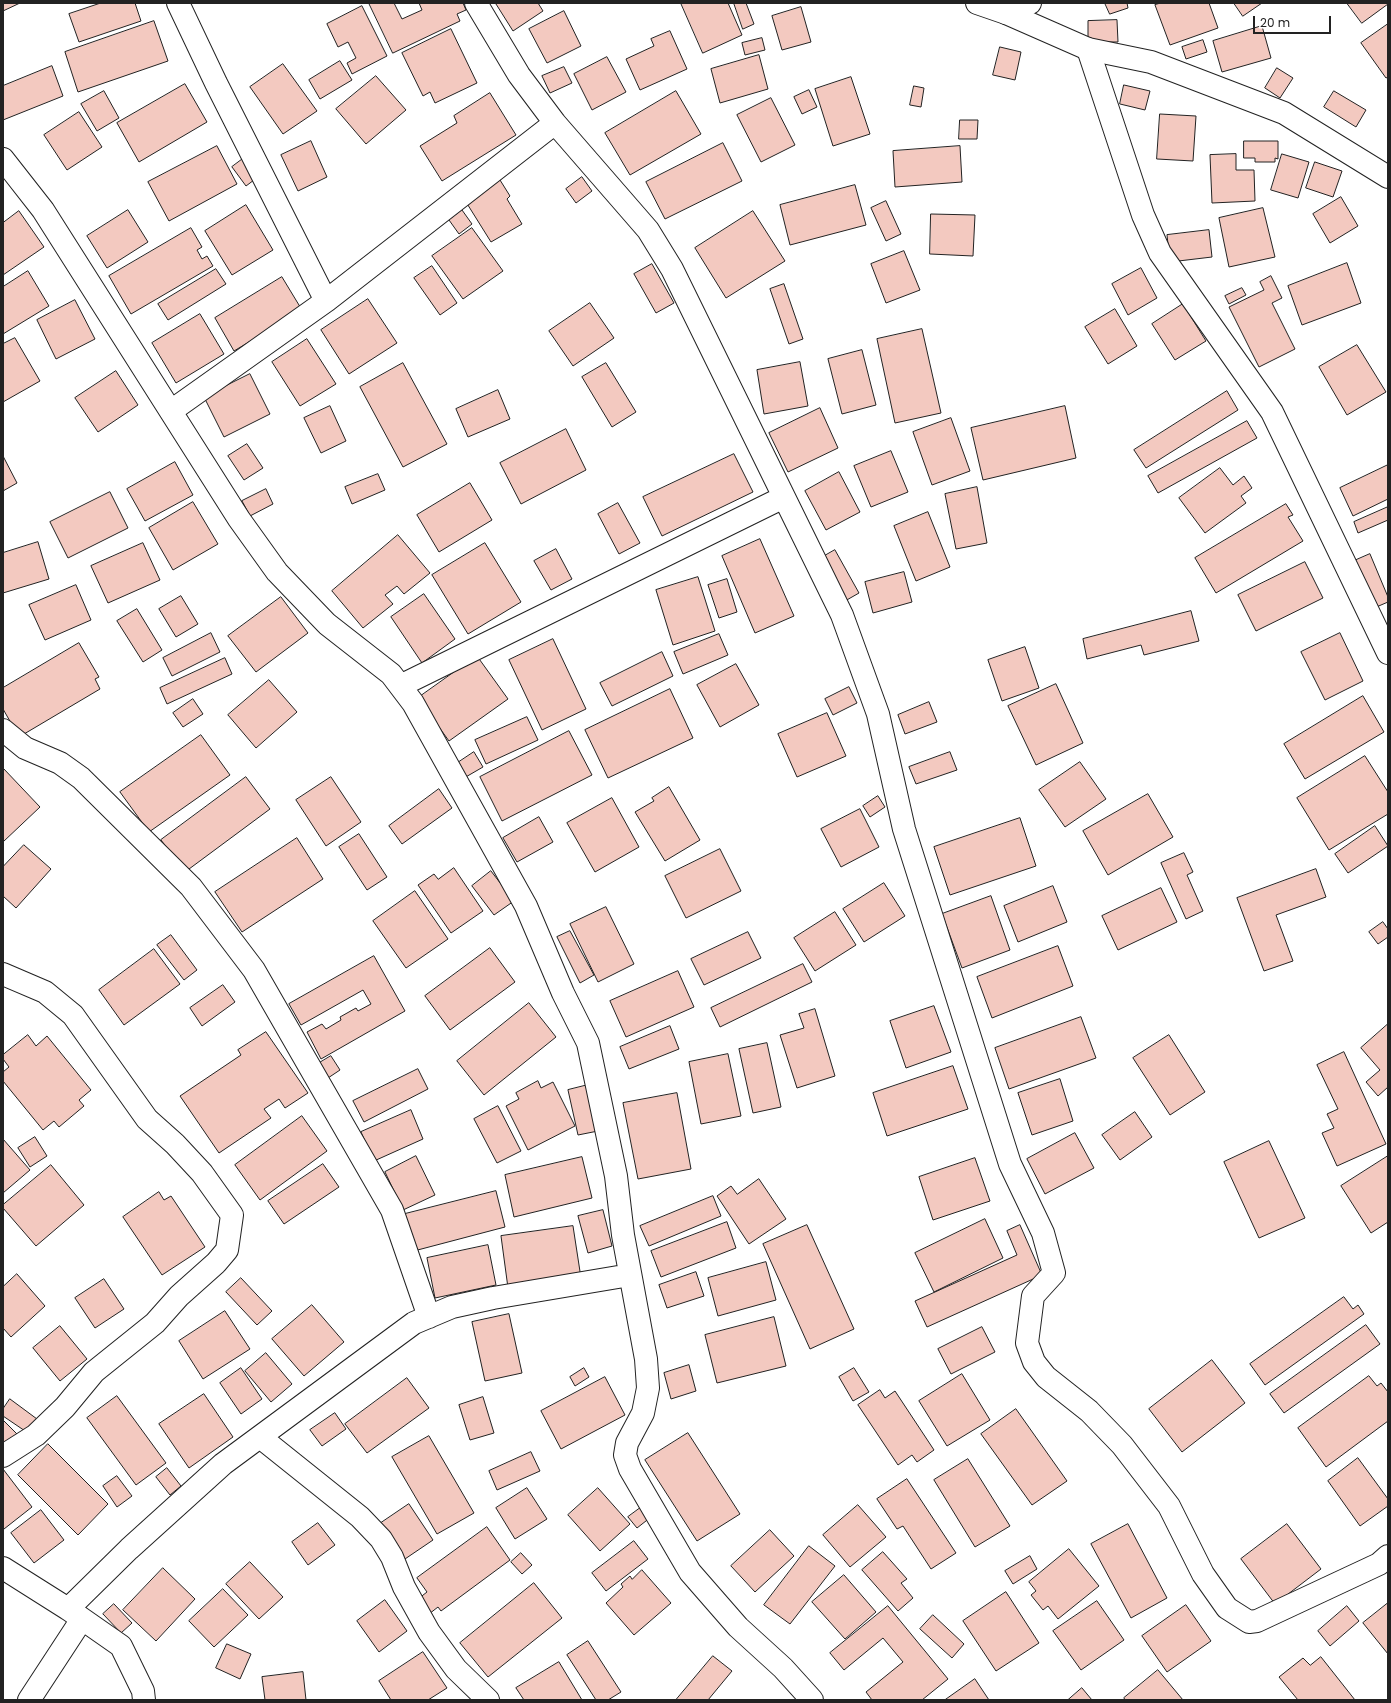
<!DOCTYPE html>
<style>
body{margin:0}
#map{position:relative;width:1391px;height:1703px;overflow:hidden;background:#fff;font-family:Poppins,sans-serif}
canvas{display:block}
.frame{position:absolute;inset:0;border:4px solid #222;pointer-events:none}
.scale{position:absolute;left:1253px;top:16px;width:78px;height:18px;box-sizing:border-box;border:2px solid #222;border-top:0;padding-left:5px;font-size:12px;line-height:14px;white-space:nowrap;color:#222;-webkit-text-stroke:3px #fff;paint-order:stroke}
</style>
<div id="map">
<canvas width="1391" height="1703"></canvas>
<div class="frame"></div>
<div class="scale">20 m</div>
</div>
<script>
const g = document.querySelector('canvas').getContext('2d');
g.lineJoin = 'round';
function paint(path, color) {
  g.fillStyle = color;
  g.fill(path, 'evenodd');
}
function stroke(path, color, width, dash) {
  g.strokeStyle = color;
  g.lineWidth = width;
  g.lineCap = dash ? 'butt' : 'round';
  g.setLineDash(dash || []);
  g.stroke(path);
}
const building = new Path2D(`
 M3,3H20L3,11Z
 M101,3H135L141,21L79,42L69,14Z
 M369,3H394L402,19L422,10L419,3H463L466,10L457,14L460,21L393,53Z
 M497,3H538L543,11L513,31L496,4Z
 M681,3H728L742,35L703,53Z
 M734,3H746L754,24L743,29Z
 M1105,3H1127L1128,8L1110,14Z
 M1161,3H1209L1218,28L1170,45L1155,5Z
 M1234,3H1262L1243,16Z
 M1347,3H1388V4L1362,23Z
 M362,6L387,56L352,74L347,63L356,58L348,42L338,47L327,24Z
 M801,7L811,42L782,50L772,16Z
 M564,11L581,46L547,63L529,29Z
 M1117,20L1118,42H1088V21Z
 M154,21L168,61L78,92L65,52Z
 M1388,24V77L1386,78L1361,43Z
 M1262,26L1271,58L1222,72L1213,41Z
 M451,29L477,83L435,103L430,92L423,96L402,53Z
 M670,31L687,69L640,90L626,59L654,46L651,39Z
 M762,38L765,50L745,55L742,43Z
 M1203,40L1207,52L1186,59L1182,47Z
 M1000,47L1021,52L1015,80L993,75Z
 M759,55L768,89L720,103L711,69Z
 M607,57L626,92L592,110L574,74Z
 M340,61L352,80L320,99L309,80Z
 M283,64L317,111L283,134L250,87Z
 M52,66L63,96L3,120V86Z
 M564,67L572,83L550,93L542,76Z
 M1277,68L1293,78L1280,98L1265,88Z
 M376,76L406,110L366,144L336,109Z
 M851,77L870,134L833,146L815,89Z
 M185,84L207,122L139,162L117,123Z
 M1124,85L1150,91L1145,110L1120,104Z
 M914,86L924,88L921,107L910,105Z
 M809,90L817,107L802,114L794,97Z
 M104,91L119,118L97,131L81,104Z
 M676,91L701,134L630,175L605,133Z
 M1334,91L1366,110L1356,127L1324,107Z
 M490,93L516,135L442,181L420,146L457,123L454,116Z
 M771,98L795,145L761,162L737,115Z
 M79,112L102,147L67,170L44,135Z
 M1160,114L1196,116L1193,161L1157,159Z
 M960,120H978L977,139H959Z
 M311,141L327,177L298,191L281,155Z
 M1244,141H1278V159L1275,158V162H1255V158H1244Z
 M723,143L742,181L665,219L646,182Z
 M217,146L237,184L169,221L148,182Z
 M960,146L962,182L895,187L893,151Z
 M1236,154V170H1254L1255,201L1212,203L1210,155Z
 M1282,154L1309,162L1298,198L1271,190Z
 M244,158L258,177L246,186L232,167Z
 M1315,162L1342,171L1333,197L1306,188Z
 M582,177L592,191L576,203L566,189Z
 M500,180L510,196L507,199L522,224L491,242L466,202Z
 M855,185L866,225L790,245L780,205Z
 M1341,197L1358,226L1330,243L1313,214Z
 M886,201L901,234L886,241L871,208Z
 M246,205L273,250L232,275L205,231Z
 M1263,208L1275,257L1229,267L1219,218Z
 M128,210L148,242L107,268L87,236Z
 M462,210L472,224L459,234L449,220Z
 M19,211L44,247L3,275V223Z
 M753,211L785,261L726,298L695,248Z
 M931,214L975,215L973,256L930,254Z
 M191,228L202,247L197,250L202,259L207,256L213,266L131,314L109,276Z
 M472,228L503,271L463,299L432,256Z
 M1209,230L1212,257L1170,262L1167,235Z
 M904,251L920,290L886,303L871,264Z
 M1347,263L1361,303L1302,325L1288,286Z
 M652,264L674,303L656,313L634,274Z
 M432,266L457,303L440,315L414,278Z
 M1141,268L1157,298L1128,315L1112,284Z
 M216,269L226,284L168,320L158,304Z
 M28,271L49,306L3,334V287Z
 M1271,276L1282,298L1272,303L1295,349L1259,367L1229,307L1264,290L1260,282Z
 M282,277L302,310L234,351L215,318Z
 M784,284L803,339L789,344L770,289Z
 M1242,288L1246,295L1229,304L1225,296Z
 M368,299L397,343L349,374L321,330Z
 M75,300L95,339L56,359L37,320Z
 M590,303L614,338L573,366L549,331Z
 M1183,304L1206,341L1175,360L1152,324Z
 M1115,309L1137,346L1108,364L1085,327Z
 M200,314L224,354L176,383L152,343Z
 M922,329L941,413L895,423L877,339Z
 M15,338L40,381L3,402V344Z
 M307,339L336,384L300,406L272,362Z
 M1357,345L1386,392L1347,415L1319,367Z
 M862,350L876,405L842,414L828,359Z
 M800,362L808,406L764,414L757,370Z
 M403,363L447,444L403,467L360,387Z
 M606,363L636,412L612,427L582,377Z
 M116,371L138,405L98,432L75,398Z
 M250,374L270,414L224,437L204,397Z
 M498,390L510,419L468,437L456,409Z
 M1227,391L1238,410L1146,468L1134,450Z
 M330,406L346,441L321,453L304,418Z
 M1065,406L1076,458L983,480L971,428Z
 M820,408L838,448L788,472L769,433Z
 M951,418L970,471L932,485L913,432Z
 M1247,421L1257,438L1158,493L1148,476Z
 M566,429L586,470L521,504L500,463Z
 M247,444L263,468L244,480L228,456Z
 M891,451L908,492L871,507L854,466Z
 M734,454L753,492L662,536L643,497Z
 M3,456L17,483L3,491Z
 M175,462L193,495L145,521L127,489Z
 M1388,465V499L1353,516L1340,488Z
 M1220,468L1233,485L1244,476L1252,488L1241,496L1246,503L1205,533L1179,498Z
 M839,472L860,512L826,530L805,491Z
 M378,474L385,490L352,504L345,487Z
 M470,483L492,520L439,552L417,515Z
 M977,487L987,543L956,549L945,494Z
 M266,489L273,504L250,516L242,501Z
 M110,492L128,528L68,558L50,522Z
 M193,502L218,544L173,570L149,528Z
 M618,503L640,543L619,554L598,514Z
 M1286,504L1293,515L1288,517L1303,541L1216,593L1195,558Z
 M1388,507V520L1358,533L1354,522Z
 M928,512L950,567L916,581L894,526Z
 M398,535L430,573L404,594L397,586L385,595L393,604L363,628L332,591Z
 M760,539L794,616L755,633L722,556Z
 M38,542L49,579L3,593V553Z
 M143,543L160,580L108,603L91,566Z
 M485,543L521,602L468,634L432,575Z
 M556,549L572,579L551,590L534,561Z
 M835,550L859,593L845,601L821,558Z
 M1370,554L1388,597V602L1374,608L1354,561Z
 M1305,562L1323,598L1256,631L1238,595Z
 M904,572L912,602L873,613L865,582Z
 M698,577L715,631L673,645L656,590Z
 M727,579L737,612L719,618L708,585Z
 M76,585L91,620L45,640L29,605Z
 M424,594L455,639L422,663L391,617Z
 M181,596L198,624L176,637L159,609Z
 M281,597L308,633L256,672L228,636Z
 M137,609L162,650L143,662L117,621Z
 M1191,611L1199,641L1144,655L1141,645L1087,659L1083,639Z
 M211,633L220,652L172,676L163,658Z
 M1340,633L1363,681L1325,700L1301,652Z
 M719,634L728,655L683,674L674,652Z
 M553,639L586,709L542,730L509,660Z
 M79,643L99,677L95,679L100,689L19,737L3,709V688Z
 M1025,647L1039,688L1002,701L988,660Z
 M662,652L673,676L612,706L600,683Z
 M477,656L508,699L449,741L418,698Z
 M225,658L232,674L167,704L160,688Z
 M736,664L759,705L720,727L697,685Z
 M269,680L297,712L256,748L228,715Z
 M1056,684L1083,743L1036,765L1008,706Z
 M849,687L857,703L833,715L825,699Z
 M670,689L693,738L608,778L585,730Z
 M1363,696L1384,732L1305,779L1284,744Z
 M193,699L203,714L183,727L173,713Z
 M929,702L937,722L905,734L898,715Z
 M827,713L846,756L797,777L778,734Z
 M527,717L538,740L486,764L475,740Z
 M569,731L592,775L502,821L480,777Z
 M201,735L230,775L149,832L120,792Z
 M474,752L483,767L464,778L456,764Z
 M950,752L957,770L916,784L909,767Z
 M1365,756L1388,792V814L1329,850L1297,798Z
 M1080,762L1106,799L1065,827L1039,790Z
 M3,768L40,807L3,842Z
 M246,777L270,809L185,872L161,840Z
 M331,777L361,822L326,846L296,800Z
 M669,787L700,840L665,861L635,812L654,801L652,798Z
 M439,789L452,808L402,844L389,826Z
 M1148,794L1173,837L1108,875L1083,831Z
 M878,796L885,807L870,817L863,806Z
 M612,798L639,847L595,872L567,823Z
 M860,809L879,847L841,867L821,829Z
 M539,817L553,842L517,862L503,838Z
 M1020,818L1036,866L950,895L934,847Z
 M1375,826L1388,846L1348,873L1335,854Z
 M359,834L387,877L367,890L339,847Z
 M297,838L323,879L242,932L215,892Z
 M24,845L51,869L16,908L3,896V867Z
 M720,849L741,891L686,918L665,876Z
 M1184,853L1193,872L1187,875L1203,911L1186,919L1161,863Z
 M454,868L483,911L451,933L418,885L434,874L438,879Z
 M1316,869L1326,897L1276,915L1293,961L1264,971L1237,898Z
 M491,871L514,901L494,915L472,886Z
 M884,883L905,916L864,942L843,909Z
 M1053,886L1067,922L1018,942L1004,906Z
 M1161,888L1177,922L1118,950L1102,916Z
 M415,891L448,939L406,968L373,921Z
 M991,896L1010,950L962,968L942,914Z
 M606,907L634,964L598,982L570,924Z
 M835,912L856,945L815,971L794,938Z
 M1383,922L1388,929V937L1378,944L1369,932Z
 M570,931L594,975L580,983L557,937Z
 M748,932L761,958L704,985L691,959Z
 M171,935L197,970L184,980L157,945Z
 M1058,946L1073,986L992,1018L977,977Z
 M490,948L515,982L450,1030L425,996Z
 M154,949L180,984L124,1025L99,990Z
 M374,956L405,1011L321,1059L307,1032L322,1024L326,1029L341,1020L340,1017L356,1008L358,1011L371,1004L363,990L301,1025L289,1004Z
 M803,964L812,982L720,1027L711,1008Z
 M678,971L694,1007L626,1037L610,1001Z
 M223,985L235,1002L202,1026L190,1008Z
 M529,1003L556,1037L484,1095L457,1061Z
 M934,1006L951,1052L906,1068L890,1021Z
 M815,1009L835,1076L797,1088L780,1035L804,1028L799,1014Z
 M1081,1017L1096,1058L1009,1089L995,1048Z
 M1388,1024V1087L1378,1096L1366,1082L1380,1070L1361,1048Z
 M670,1026L679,1049L629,1069L620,1047Z
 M266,1032L308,1093L285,1108L279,1099L264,1109L271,1118L219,1153L180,1096L241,1055L238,1050Z
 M28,1035L36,1046L47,1036L91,1090L79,1100L84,1106L59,1127L54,1121L43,1130L3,1081V1072L9,1067L3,1059V1055Z
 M1169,1035L1205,1092L1170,1115L1133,1058Z
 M767,1043L781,1107L753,1113L739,1049Z
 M1344,1052L1386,1144L1337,1166L1322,1133L1334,1128L1327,1114L1338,1109L1317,1065Z
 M728,1054L741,1116L701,1124L689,1062Z
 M331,1056L340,1070L325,1080L316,1065Z
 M953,1066L968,1109L887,1136L873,1093Z
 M418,1069L428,1089L364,1122L353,1101Z
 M1060,1079L1073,1121L1032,1135L1018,1093Z
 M538,1081L541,1088L553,1082L575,1126L528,1150L506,1106L519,1099L516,1093Z
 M588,1085L598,1131L578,1135L568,1090Z
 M677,1093L691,1169L638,1179L623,1103Z
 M498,1106L521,1151L497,1163L474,1119Z
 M411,1110L423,1139L374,1161L361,1132Z
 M1135,1112L1152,1137L1120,1160L1102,1135Z
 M302,1116L327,1151L260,1200L235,1165Z
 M1075,1133L1094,1168L1045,1194L1027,1159Z
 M35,1137L47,1156L30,1167L18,1148Z
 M3,1139L30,1170L3,1193Z
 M1269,1141L1305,1218L1259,1238L1224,1162Z
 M416,1156L435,1195L403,1210L385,1172Z
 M1388,1156V1222L1371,1233L1341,1186Z
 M582,1157L592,1198L514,1217L505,1175Z
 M975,1158L990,1201L933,1220L919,1177Z
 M323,1164L339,1187L284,1224L268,1201Z
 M51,1165L84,1205L36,1246L3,1208V1205Z
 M759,1179L786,1219L749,1244L717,1196L731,1186L737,1194Z
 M496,1191L505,1227L410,1252L401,1215Z
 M159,1192L164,1200L171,1196L205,1247L162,1275L123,1217Z
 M713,1196L721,1216L649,1246L640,1226Z
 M603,1210L612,1246L588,1253L578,1216Z
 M985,1219L1003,1258L934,1292L915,1253Z
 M727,1222L736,1248L661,1277L651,1251Z
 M807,1225L854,1329L810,1349L763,1244Z
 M1020,1225L1042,1275L927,1327L915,1301L1017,1255L1007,1231Z
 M573,1226L581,1278L508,1288L501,1236Z
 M488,1245L496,1285L435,1298L427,1258Z
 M766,1262L776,1300L718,1316L708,1278Z
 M696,1272L704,1296L667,1308L659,1285Z
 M17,1274L45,1306L11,1337L3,1328V1287Z
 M241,1278L272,1311L257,1325L226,1292Z
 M104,1279L124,1309L95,1328L75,1298Z
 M1344,1297L1353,1309L1358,1305L1364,1314L1265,1385L1250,1364Z
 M312,1305L344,1342L304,1376L272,1339Z
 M225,1311L250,1349L203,1379L179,1341Z
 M509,1314L522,1373L485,1381L472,1322Z
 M774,1317L786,1366L717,1383L705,1335Z
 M1366,1325L1380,1344L1284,1413L1270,1394Z
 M60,1326L87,1359L60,1381L33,1348Z
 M982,1327L995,1352L951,1374L938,1349Z
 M266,1353L292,1384L271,1402L245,1371Z
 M1212,1360L1245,1403L1182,1452L1149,1409Z
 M689,1365L696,1391L671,1399L664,1373Z
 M241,1368L262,1399L241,1414L220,1383Z
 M584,1368L589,1377L575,1386L570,1377Z
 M854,1368L869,1392L853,1401L839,1377Z
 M962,1374L990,1420L947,1446L919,1401Z
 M1369,1376L1377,1386L1381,1383L1388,1392V1421L1326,1467L1298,1428Z
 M605,1377L625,1415L561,1449L541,1411Z
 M407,1378L429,1408L367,1453L345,1424Z
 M880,1390L885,1398L895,1391L934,1450L917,1462L912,1455L898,1465L858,1405Z
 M204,1394L233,1437L189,1468L159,1424Z
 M117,1396L166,1463L136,1485L87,1418Z
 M483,1397L494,1433L470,1440L459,1405Z
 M10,1399L37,1419L28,1433L3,1416V1409Z
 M1016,1409L1067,1481L1032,1505L981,1434Z
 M335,1413L346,1429L322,1446L310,1430Z
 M3,1420L19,1436L3,1451Z
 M688,1433L740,1514L697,1541L645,1460Z
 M429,1436L474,1513L437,1534L392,1457Z
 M48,1444L108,1504L78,1535L18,1475Z
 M531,1452L540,1471L497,1490L489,1471Z
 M1358,1458L1388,1499V1506L1360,1526L1328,1481Z
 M968,1459L1010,1526L975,1547L934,1480Z
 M167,1468L181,1486L170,1495L156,1477Z
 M3,1469L32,1507L4,1529L3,1528Z
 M117,1476L132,1496L117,1507L103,1486Z
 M907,1479L956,1553L931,1569L903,1526L897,1529L877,1499Z
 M527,1488L547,1519L515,1539L496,1508Z
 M598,1488L630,1524L600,1551L568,1515Z
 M409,1504L433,1540L402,1561L378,1525Z
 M858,1505L886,1537L850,1567L823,1535Z
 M643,1506L651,1517L637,1528L628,1517Z
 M41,1510L64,1540L34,1563L11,1533Z
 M318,1523L335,1545L308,1565L292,1542Z
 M1128,1524L1167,1598L1131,1618L1091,1544Z
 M1287,1524L1321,1569L1275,1604L1241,1559Z
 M487,1527L510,1560L441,1611L438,1607L429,1614L418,1599L427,1592L417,1578Z
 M770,1530L794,1556L755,1592L731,1566Z
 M634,1541L648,1559L606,1591L592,1573Z
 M809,1546L835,1566L790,1624L764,1605Z
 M1069,1549L1099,1586L1058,1619L1048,1606L1043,1610L1031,1595L1036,1591L1029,1582Z
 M883,1552L907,1579L901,1583L913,1598L898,1611L862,1570Z
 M521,1553L532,1565L522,1574L511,1562Z
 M1030,1556L1037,1569L1013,1584L1005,1571Z
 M250,1562L283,1597L259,1619L226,1584Z
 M163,1568L195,1599L156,1641L123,1610Z
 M642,1570L671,1603L634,1635L606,1603L623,1587L621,1584L630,1576L632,1579Z
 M844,1575L876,1612L845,1639L812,1602Z
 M534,1583L562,1618L488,1677L460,1643Z
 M223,1589L248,1615L214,1647L189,1621Z
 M1006,1592L1039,1643L996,1671L963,1621Z
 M385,1600L407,1631L379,1652L357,1621Z
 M1097,1601L1124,1640L1081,1670L1053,1631Z
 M1388,1603V1654L1363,1623Z
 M114,1604L132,1623L121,1633L103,1614Z
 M1186,1605L1211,1641L1167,1672L1142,1636Z
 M888,1606L948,1679L922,1700H872L866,1692L903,1662L883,1638L844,1670L830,1653Z
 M1347,1606L1359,1621L1330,1646L1318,1631Z
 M933,1615L964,1644L952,1658L920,1629Z
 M588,1641L621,1692L608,1700H596L567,1655Z
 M227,1644L251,1654L240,1679L216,1668Z
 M423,1652L447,1688L428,1700H391L379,1681Z
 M713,1656L732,1671L708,1700H676Z
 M1321,1657L1355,1700H1298L1279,1677L1303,1658L1310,1665Z
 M559,1662L582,1700H524L516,1688Z
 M1158,1670L1183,1700H1125L1124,1698Z
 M303,1672L306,1700H265L262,1677Z
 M975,1679L989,1700H945Z
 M1082,1688L1092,1700H1068Z`);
const minor = new Path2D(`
 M178,3L216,83L326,301
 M476,3L519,75L555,123L648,230L672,269L842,615L878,714L904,829L1010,1164L1043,1233L1054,1273L1033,1296L1027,1343L1034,1362L1046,1377L1089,1411L1122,1445L1169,1506L1203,1574L1227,1608L1249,1622L1257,1621L1379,1564L1388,1556
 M1006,13L1030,3
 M1088,49L1143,215L1160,253L1272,412L1388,653
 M3,159L43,210L239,519L277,572L327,624L391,674L413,703L526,906L563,993L588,1043L616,1176L623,1235L646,1359L648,1388L643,1413L627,1443L625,1455L630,1469L690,1572L738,1627L783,1668L812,1700
 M171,411L326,301L555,123
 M400,686L784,497
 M3,730L25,748L60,763L81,778L191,887L254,970L392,1210L429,1317
 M3,974L45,992L73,1015L147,1119L175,1144L202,1173L232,1215L227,1250L216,1263L179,1296L155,1323L94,1372L65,1407L36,1435L3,1456
 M260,1437L360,1517L381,1539L392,1557L404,1587L429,1632L456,1669L488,1700
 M3,1568L68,1609L121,1646L143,1691L144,1700
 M68,1609L129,1549L223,1464L414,1323L452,1307L493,1298L630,1275
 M29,1700L82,1619`);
const tertiary = new Path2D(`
 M977,3L1006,13L1088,49L1151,62L1284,113L1388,177`);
paint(building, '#f3c9c0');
stroke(building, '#222', 1);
stroke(minor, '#222', 24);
stroke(tertiary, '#222', 24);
stroke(minor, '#fff', 22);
stroke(tertiary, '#fff', 22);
</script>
